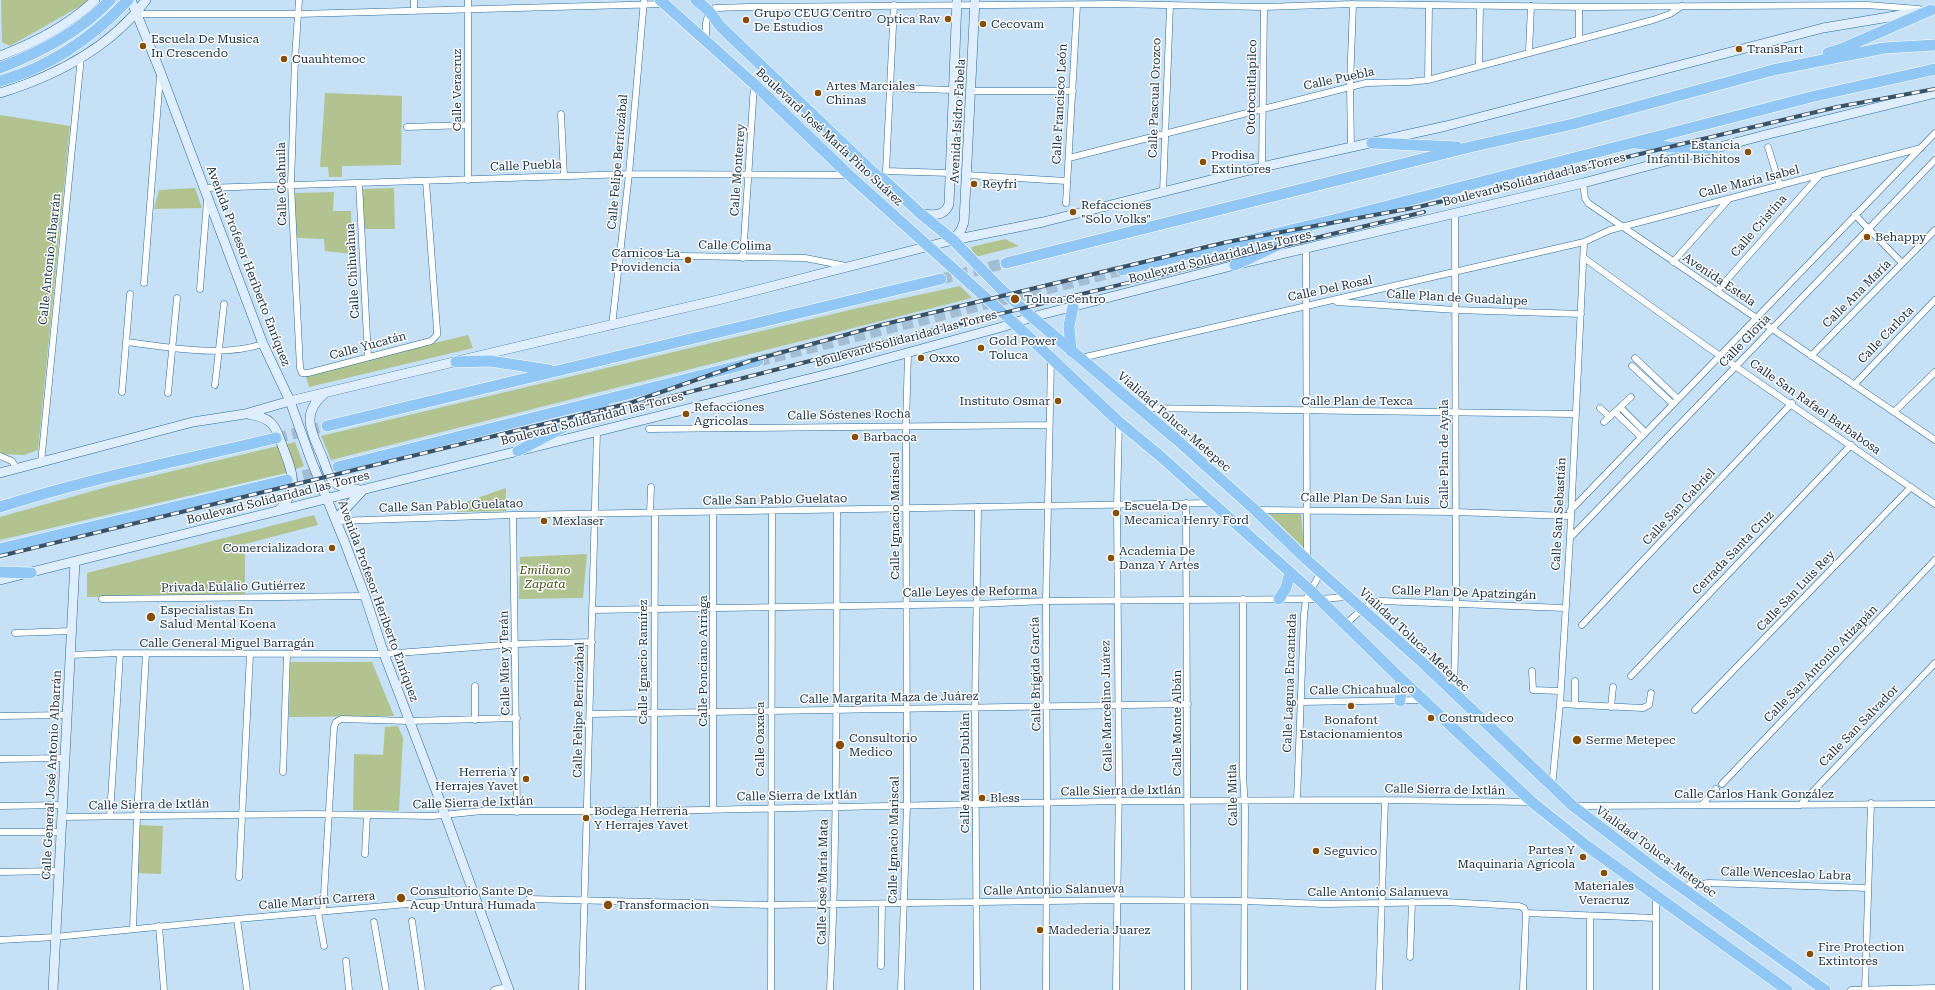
<!DOCTYPE html>
<meta charset="utf-8">
<style>
body{margin:0}
canvas{display:block;background:#c6e0f5}
</style>
<canvas width="1935" height="990"></canvas>
<script>
const g = document.querySelector('canvas').getContext('2d');
g.lineJoin = 'round';
function paint(path, color) {
  g.fillStyle = color;
  g.fill(path, 'evenodd');
}
function stroke(path, color, width, dash) {
  g.strokeStyle = color;
  g.lineWidth = width;
  g.lineCap = dash ? 'butt' : 'round';
  g.setLineDash(dash || []);
  g.stroke(path);
}
function drawText(font, color, halo, rows, align = 'center') {
  g.font = font + ' "Roboto Serif",serif';
  g.lineWidth = 3;
  g.setLineDash([]);
  g.textBaseline = 'middle';
  g.strokeStyle = halo;
  g.fillStyle = color;
  for (const [text, x, y, turn = 0] of rows) {
    g.save();
    g.translate(x, y);
    g.rotate((+turn || 0) * Math.PI / 180);
    g.textAlign = isNaN(turn) ? turn : align;
    if (halo) g.strokeText(text, 0, 0);
    g.fillText(text, 0, 0);
    g.restore();
  }
}
const green = new Path2D(`
 M1,0H87L84,4L10,46L2,42Z
 M325,93L402,96L401,165L342,166V177H329L328,167H320Z
 M0,115L70,126L38,450L24,455L0,454Z
 M195,188L202,208L154,209L159,190Z
 M394,188L395,229H365L361,189Z
 M334,192L333,211H351L352,254L325,251L324,239L297,238L294,193Z
 M1005,239L1019,246L975,257L971,247Z
 M960,286L972,298L331,460L321,436L858,308Z
 M468,335L473,348L309,387L305,374Z
 M295,442L304,466L286,473L0,540V517L114,485Z
 M506,488V511L457,512V505Z
 M1269,514H1301L1304,548Z
 M314,515L318,525L245,544V594L87,597V573Z
 M587,554L583,598L519,599L520,557Z
 M290,662H372L394,716L289,717Z
 M398,726L403,738L399,811L353,810L354,754L383,755L385,727Z
 M139,825L163,826L161,874L137,873Z`);
const highwayTunnel = new Path2D(`
 M941,279L1006,263
 M758,361L1122,270
 M276,438L327,426
 M287,480L338,467`);
const street = new Path2D(`
 M299,0L295,58L291,185L300,368L302,373H308L431,341L437,335V330L426,181
 M894,5L886,171L950,173
 M414,11V0
 M136,14H298L664,4
 M706,40V23L709,11L715,8L749,7L1115,4L1264,7L1353,4L1587,7L1867,5L1919,9
 M1579,40V7
 M1529,52L1531,6
 M1479,65L1480,6
 M1428,80L1429,5
 M889,88L953,90
 M972,91H1073
 M561,114L564,176
 M407,127L468,125
 M1768,147L1780,186
 M1351,148L1350,86L1353,4
 M1069,158L1366,83L1409,82L1428,80L1653,20L1670,14L1682,6
 M1262,167L1264,7
 M967,175L1066,181
 M468,180V0
 M359,183L368,357
 M1583,183L1585,198L1588,203L1935,440
 M205,188L629,174L849,175
 M1163,192L1170,5
 M1066,203L1077,6
 M1855,215L1902,263
 M1306,249L1307,559
 M620,255L805,258L846,266
 M743,258L754,84
 M1584,258L1706,346L1935,504
 M1673,262L1729,199
 M144,283L160,76
 M200,289L207,201
 M1717,291L1819,176
 M1337,302L1456,310L1581,314
 M612,326L629,174L644,0
 M126,342C171,347 219,358 263,344
 M1811,356L1935,230
 M1081,358L1584,242L1610,230L1921,148
 M1635,358L1678,399
 M1632,366L1673,404
 M215,385L224,304
 M1854,385L1935,300
 M122,392L130,294
 M168,393L177,298
 M1620,407L1645,432
 M1140,408L1575,414
 M1600,408L1610,417
 M1615,412L1641,437
 M1894,412L1935,372
 M1604,422L1631,397
 M649,429L1049,425
 M0,456L12,461L17,469
 M41,463L81,57
 M1186,503L1188,990
 M1256,510L1455,512L1570,516
 M1570,511L1935,133
 M713,512V809
 M650,513L651,487
 M513,515L517,812
 M337,521L513,515L1212,503
 M1570,538L1935,160
 M102,599L365,596
 M1243,599V775L1245,808L1244,990
 M592,610L976,604L1046,601L1319,599L1348,597
 M1345,625C1356,615 1366,603 1381,601L1565,608
 M1582,625L1792,403
 M15,633L71,631
 M70,655L120,653L384,654L516,644L592,642
 M1532,671L1533,690L1560,691
 M1631,676L1851,445
 M475,686V720
 M1454,694L1456,604L1455,213
 M1300,702L1423,700
 M1560,704L1643,708L1649,705L1651,693
 M1575,705V681
 M1611,707L1613,687
 M1695,710L1911,487
 M590,714L1188,704
 M0,716L67,715
 M0,759L65,758
 M283,772L287,654
 M1722,784L1935,560
 M1552,787L1560,704L1570,538L1584,242
 M1297,800L1304,615L1306,599L1321,572
 M1702,805L1716,789
 M1800,805L1935,663
 M0,806L62,805
 M1575,806L1935,804
 M654,811L655,513
 M110,816L120,653
 M62,817L312,814L433,816L482,811H654L1119,801L1385,800L1531,802
 M0,832H61
 M365,854L367,815
 M0,872L59,871
 M239,877L250,654
 M1680,886L1709,883L1868,888
 M529,899L770,905L1118,900L1244,901L1325,904L1446,902L1519,906L1524,908L1526,913L1523,990
 M323,911L334,727L336,722L341,719L409,721L517,718
 M318,912L324,946
 M1526,913L1656,918
 M237,919L247,990
 M412,921L422,990
 M374,922L386,990
 M159,926L164,990
 M133,929L137,816L146,653
 M0,940L55,937L237,919L476,898
 M1410,957L1412,902
 M346,961L349,990
 M881,966L882,904
 M1865,989L1871,803
 M494,990L507,987
 M582,990L597,431
 M771,990L772,511
 M830,990C838,830 836,670 837,510
 M901,990L907,805L906,426L908,353
 M977,990L975,708L978,507
 M1046,990L1047,803L1046,601L1051,359
 M1116,990L1119,783L1117,505L1119,422
 M1379,990L1385,800
 M1590,990V916
 M1656,990V896
 M1851,990L1935,988`);
const secondary = new Path2D(`
 M131,0L160,71L263,344L290,401L311,460L345,543L365,596L384,654L440,801L509,990
 M0,56C34,43 68,26 95,0
 M0,93C55,76 111,47 146,0
 M921,214C932,215 945,217 949,204L957,0
 M953,240L961,230L964,222L975,0
 M324,394C299,415 313,434 323,459C326,466 328,476 333,481C340,488 348,488 357,489
 M248,414C257,416 265,417 271,423C277,428 279,438 282,445C292,471 301,489 278,511
 M0,473L193,422L245,414L290,401L550,339L722,299L953,240L1043,222L1262,167L1446,126L1823,28L1919,12
 M336,519L363,490
 M0,580L848,369L1002,327L1032,317L1235,265L1583,183L1765,135L1935,93
 M53,990L75,562`);
const highway = new Path2D(`
 M660,0L754,84L849,175L1014,323L1119,422L1159,455L1311,591L1400,678L1532,802L1587,846L1787,990
 M696,0L709,11L721,27L879,178H882L921,214L953,240L1001,289L1032,317L1176,439L1255,510L1307,560L1423,663L1573,806L1657,870L1825,990
 M1828,53L1841,49L1931,10
 M0,68C40,52 80,32 110,0
 M0,81C50,67 93,37 128,0
 M1372,143L1457,147
 M1636,143L1669,147L1714,148
 M1006,263L1470,147L1573,124L1773,70L1884,48L1935,45
 M1235,265L1307,231
 M1122,270L1333,220L1815,96L1935,69
 M1071,351L1069,326L1073,307
 M456,362L490,361L549,370
 M327,426L941,279
 M518,451L604,406
 M338,467L758,361
 M0,507C90,478 184,460 276,438
 M0,549L287,480
 M0,572L31,573
 M1279,599L1286,588L1290,573
 M1400,678L1401,688L1400,701`);
const rail = new Path2D(`
 M640,405C900,336 1162,275 1424,212
 M0,556L630,403L750,361L885,324L1023,291L1227,242L1418,207L1837,107L1935,89`);
const markers = [
 [948,19,4,"#874e02"],
 [746,20,4,"#874e02"],
 [983,24,4,"#874e02"],
 [143,46,4,"#874e02"],
 [1739,49,4,"#874e02"],
 [284,59,4,"#874e02"],
 [818,93,4,"#874e02"],
 [1748,152,4,"#874e02"],
 [1203,162,4,"#874e02"],
 [974,184,4,"#874e02"],
 [1073,212,4,"#874e02"],
 [1867,237,4,"#874e02"],
 [688,260,4,"#874e02"],
 [1015,299,5,"#874e02"],
 [981,348,4,"#874e02"],
 [921,358,4,"#874e02"],
 [1058,401,4,"#874e02"],
 [686,414,4,"#874e02"],
 [855,437,4,"#874e02"],
 [1116,513,4,"#874e02"],
 [544,521,4,"#874e02"],
 [332,548,4,"#874e02"],
 [1111,558,4,"#874e02"],
 [151,617,5,"#874e02"],
 [1351,706,4,"#874e02"],
 [1431,718,4,"#874e02"],
 [1577,740,5,"#874e02"],
 [840,745,5,"#874e02"],
 [526,779,4,"#874e02"],
 [982,798,4,"#874e02"],
 [586,818,4,"#874e02"],
 [1316,851,4,"#874e02"],
 [1583,857,4,"#874e02"],
 [1604,873,4,"#874e02"],
 [401,898,5,"#874e02"],
 [608,905,5,"#874e02"],
 [1040,930,4,"#874e02"],
 [1810,954,4,"#874e02"]
];
const poiNames = [
 ["Grupo CEUG Centro",754,13],
 ["De Estudios",754,27],
 ["Optica Rav",940,19,"right"],
 ["Cecovam",991,24],
 ["Escuela De Musica",151,39],
 ["In Crescendo",151,53],
 ["TransPart",1747,49],
 ["Cuauhtemoc",292,59],
 ["Artes Marciales",826,86],
 ["Chinas",826,100],
 ["Estancia",1740,145,"right"],
 ["Infantil Bichitos",1740,159,"right"],
 ["Prodisa",1211,155],
 ["Extintores",1211,169],
 ["Reyfri",982,184],
 ["Refacciones",1081,205],
 ["\"Solo Volks\"",1081,219],
 ["Behappy",1875,237],
 ["Carnicos La",680,253,"right"],
 ["Providencia",680,267,"right"],
 ["Toluca Centro",1024,299],
 ["Gold Power",989,341],
 ["Toluca",989,355],
 ["Oxxo",929,358],
 ["Instituto Osmar",1050,401,"right"],
 ["Refacciones",694,407],
 ["Agricolas",694,421],
 ["Barbacoa",863,437],
 ["Escuela De",1124,506],
 ["Mecanica Henry Ford",1124,520],
 ["Mexlaser",552,521],
 ["Comercializadora",324,548,"right"],
 ["Academia De",1119,551],
 ["Danza Y Artes",1119,565],
 ["Especialistas En",160,610],
 ["Salud Mental Koena",160,624],
 ["Construdeco",1439,718],
 ["Bonafont",1351,720,"center"],
 ["Estacionamientos",1351,734,"center"],
 ["Consultorio",849,738],
 ["Medico",849,752],
 ["Serme Metepec",1586,740],
 ["Herreria Y",518,772,"right"],
 ["Herrajes Yavet",518,786,"right"],
 ["Bless",990,798],
 ["Bodega Herreria",594,811],
 ["Y Herrajes Yavet",594,825],
 ["Partes Y",1575,850,"right"],
 ["Maquinaria Agrícola",1575,864,"right"],
 ["Seguvico",1324,851],
 ["Materiales",1604,886,"center"],
 ["Veracruz",1604,900,"center"],
 ["Consultorio Sante De",410,891],
 ["Acup Untura Humada",410,905],
 ["Transformacion",617,905],
 ["Madederia Juarez",1048,930],
 ["Fire Protection",1818,947],
 ["Extintores",1818,961]
];
const streetNames = [
 ["Calle Puebla",1339,79,-12],
 ["Ototocuitlapilco",1252,87,-89],
 ["Calle Veracruz",457,90,-90],
 ["Calle Pascual Orozco",1155,98,-88],
 ["Calle Francisco León",1060,104,-87],
 ["Avenida Isidro Fabela",958,121,-87],
 ["Boulevard José María Pino Suárez",829,137,43],
 ["Calle Felipe Berriozábal",618,162,-85],
 ["Calle Puebla",526,166,-2],
 ["Calle Monterrey",738,170,-86],
 ["Boulevard Solidaridad las Torres",1534,180,-14],
 ["Calle María Isabel",1749,182,-14],
 ["Calle Coahuila",282,184,-91],
 ["Calle Cristina",1759,226,-49],
 ["Calle Colima",735,246,1],
 ["Boulevard Solidaridad las Torres",1220,257,-14],
 ["Calle Antonio Albarrán",50,259,-84],
 ["Avenida Profesor Heriberto Enríquez",248,266,69],
 ["Calle Chihuahua",353,271,-93],
 ["Avenida Estela",1719,280,34],
 ["Calle Del Rosal",1330,289,-12],
 ["Calle Ana María",1857,294,-45],
 ["Calle Plan de Guadalupe",1457,298,3],
 ["Calle Carlota",1886,335,-46],
 ["Boulevard Solidaridad las Torres",906,339,-15],
 ["Calle Gloria",1745,341,-46],
 ["Calle Yucatán",368,346,-15],
 ["Calle Plan de Texca",1357,401],
 ["Calle San Rafael Barbabosa",1815,407,35],
 ["Calle Sóstenes Rocha",849,415,-1],
 ["Boulevard Solidaridad las Torres",592,419,-14],
 ["Vialidad Toluca-Metepec",1174,422,41],
 ["Calle Plan de Ayala",1444,454,-90],
 ["Boulevard Solidaridad las Torres",278,498,-14],
 ["Calle Plan De San Luis",1365,499,1],
 ["Calle San Pablo Guelatao",775,500,-1],
 ["Calle San Pablo Guelatao",451,506,-2],
 ["Calle San Gabriel",1679,507,-47],
 ["Calle San Sebastián",1559,514,-87],
 ["Calle Ignacio Mariscal",895,516,-90],
 ["Cerrada Santa Cruz",1733,553,-46],
 ["Privada Eulalio Gutiérrez",233,587,-1],
 ["Calle San Luis Rey",1796,591,-46],
 ["Calle Leyes de Reforma",970,592,-1],
 ["Calle Plan De Apatzingán",1464,593,2],
 ["Avenida Profesor Heriberto Enríquez",378,601,70],
 ["Vialidad Toluca-Metepec",1414,640,43],
 ["Calle General Miguel Barragán",227,643],
 ["Calle Ponciano Arriaga",703,661,-90],
 ["Calle Ignacio Ramírez",643,662,-90],
 ["Calle Mier y Terán",505,663,-91],
 ["Calle San Antonio Atizapán",1821,664,-46],
 ["Calle Brígida García",1036,674,-91],
 ["Calle Laguna Encantada",1290,683,-88],
 ["Calle Chicahualco",1362,690,-1],
 ["Calle Margarita Maza de Juárez",889,698,-1],
 ["Calle Marcelino Juárez",1107,706,-91],
 ["Calle Felipe Berriozábal",579,710,-89],
 ["Calle Monte Albán",1177,723,-90],
 ["Calle San Salvador",1859,726,-46],
 ["Calle Oaxaca",760,739,-90],
 ["Calle Manuel Dublán",965,773,-90],
 ["Calle General José Antonio Albarrán",52,775,-87],
 ["Calle Sierra de Ixtlán",1445,790,1],
 ["Calle Sierra de Ixtlán",1121,791,-1],
 ["Calle Carlos Hank González",1754,794],
 ["Calle Mitla",1233,795,-91],
 ["Calle Sierra de Ixtlán",797,796,-1],
 ["Calle Sierra de Ixtlán",473,803,-2],
 ["Calle Sierra de Ixtlán",149,805,-1],
 ["Calle Ignacio Mariscal",894,840,-89],
 ["Vialidad Toluca-Metepec",1656,852,36],
 ["Calle Wenceslao Labra",1786,874,2],
 ["Calle José María Mata",823,882,-89],
 ["Calle Antonio Salanueva",1054,890,-1],
 ["Calle Antonio Salanueva",1378,892],
 ["Calle Martín Carrera",317,901,-5]
];
const parkNames = [
 ["Emiliano",545,570],
 ["Zapata",545,584]
];
paint(green, '#b1c490');
stroke(highwayTunnel, '#a3bdd2', 11, [11, 5.5]);
stroke(street, '#2a6b9b', 7);
stroke(secondary, '#2a6b9b', 10);
stroke(highway, '#fff', 12);
stroke(street, '#fff', 6);
stroke(secondary, '#deeefc', 9);
stroke(highway, '#90c7f4', 11);
stroke(rail, '#385267', 4);
stroke(rail, '#fdfdfd', 2.5, [8]);
for (const [x, y, r, color] of markers) {
  const dot = new Path2D();
  dot.arc(x, y, r, 0, 2 * Math.PI);
  g.fillStyle = color;
  g.fill(dot);
  stroke(dot, '#fdfdfd', 1.5);
}
drawText('12px', '#163045', '#fdfdfd', poiNames, 'left');
drawText('12px', '#163045', '#fdfdfd', streetNames);
drawText('italic 12px', '#425414', '#fdfdfd', parkNames);
</script>
